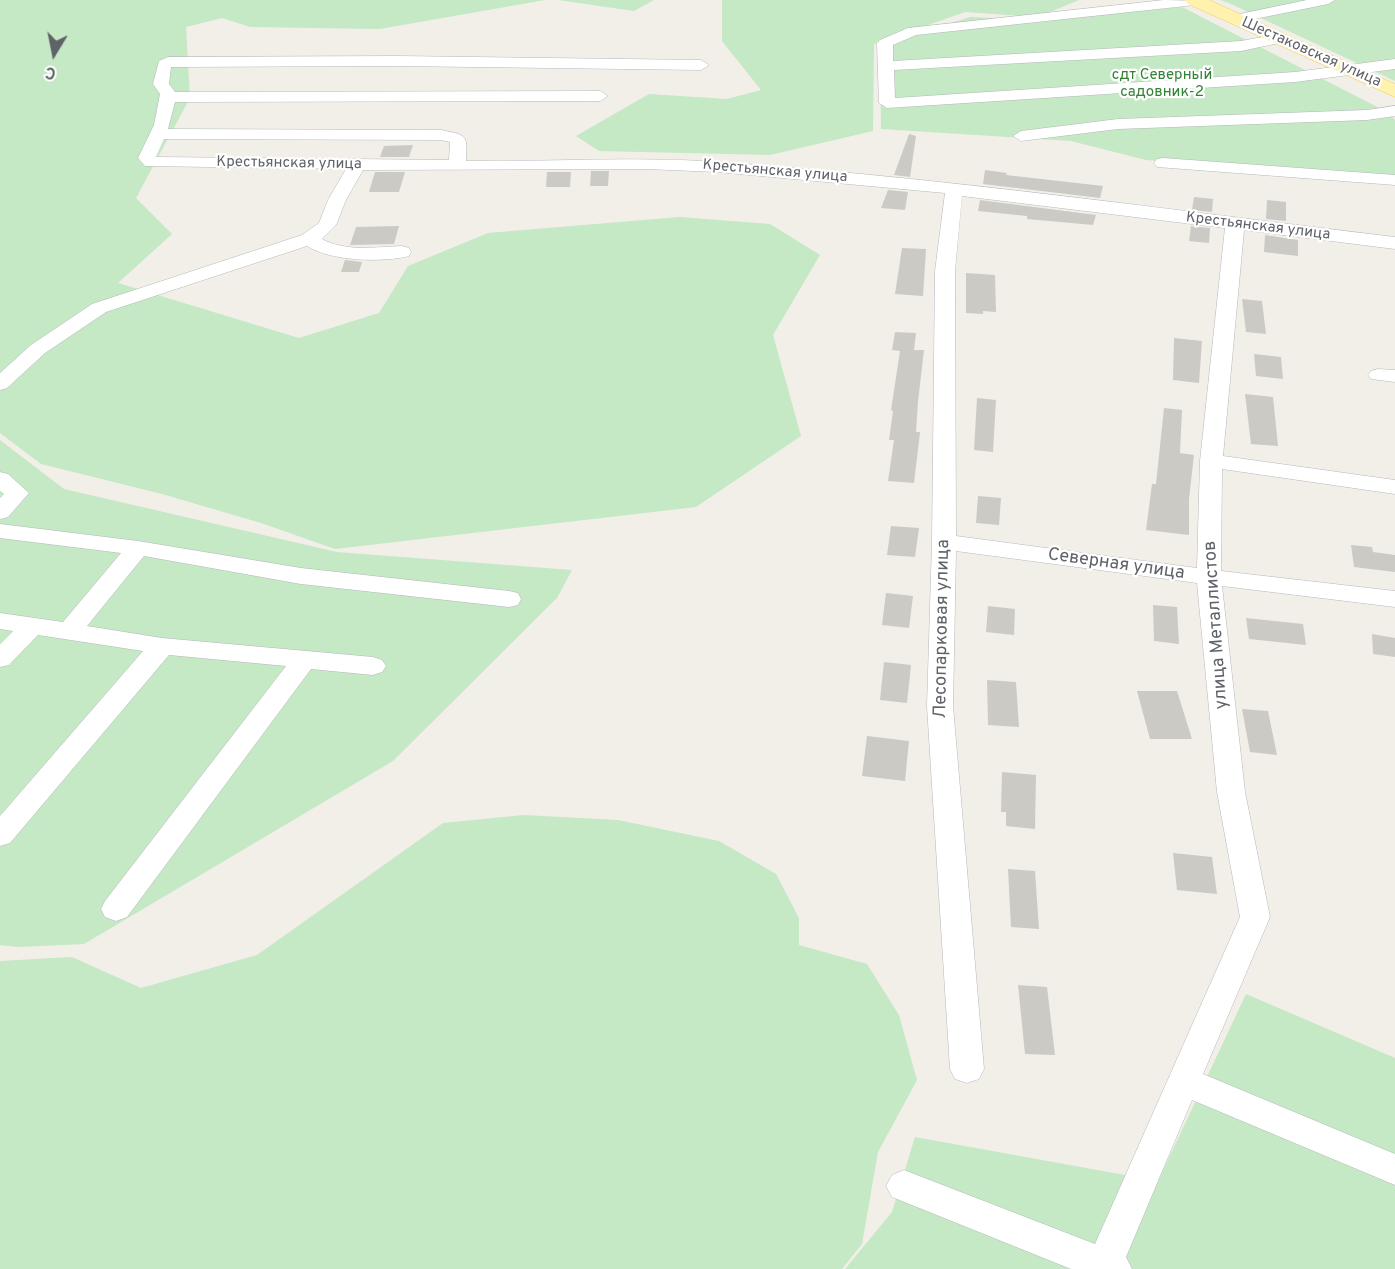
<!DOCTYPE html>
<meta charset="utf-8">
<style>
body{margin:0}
#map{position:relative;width:1395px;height:1269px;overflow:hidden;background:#f1efe8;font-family:Overpass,sans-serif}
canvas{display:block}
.north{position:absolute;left:24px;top:24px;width:60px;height:60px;-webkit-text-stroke:4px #fff;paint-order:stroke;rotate:190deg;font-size:16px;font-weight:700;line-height:24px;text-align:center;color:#5f6368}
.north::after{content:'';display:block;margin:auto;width:21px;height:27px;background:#5f6368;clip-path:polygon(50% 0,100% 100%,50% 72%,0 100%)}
</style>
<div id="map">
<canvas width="1395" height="1269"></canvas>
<div class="north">С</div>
</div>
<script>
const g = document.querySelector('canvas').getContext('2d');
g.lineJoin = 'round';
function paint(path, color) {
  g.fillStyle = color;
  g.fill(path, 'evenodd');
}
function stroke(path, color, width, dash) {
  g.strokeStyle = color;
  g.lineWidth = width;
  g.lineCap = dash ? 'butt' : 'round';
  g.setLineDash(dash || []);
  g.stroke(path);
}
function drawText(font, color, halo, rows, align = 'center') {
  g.font = font + ' Overpass,sans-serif';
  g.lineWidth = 4.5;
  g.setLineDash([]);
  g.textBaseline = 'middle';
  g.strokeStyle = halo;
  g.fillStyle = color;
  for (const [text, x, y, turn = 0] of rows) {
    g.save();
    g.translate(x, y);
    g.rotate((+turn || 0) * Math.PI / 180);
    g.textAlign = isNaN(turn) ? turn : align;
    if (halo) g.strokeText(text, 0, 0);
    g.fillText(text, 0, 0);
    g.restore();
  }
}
const green = new Path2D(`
 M0,0H545L380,29L250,27L222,18L186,27L190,98L136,198L172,234L118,283L299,338L379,313L408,266L488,233L680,217L770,224L820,255L773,335L801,436L696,507L335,549L261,523L162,494L41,464L0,433Z
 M558,0H654L634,11Z
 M722,0H1079L1038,17L965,12L874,44L873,131L770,155L599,151L576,136L649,94L727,99L761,90L722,41Z
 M1220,0H1395V81L1231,4Z
 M1182,7L1389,113L1395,120V179L1146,160L1071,141L881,129L880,53L885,44L970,17L1034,20Z
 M0,440L64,489L337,552L572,570L557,598L393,761L84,944L18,947L0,945Z
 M524,815L618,820L719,841L776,874L799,918V945L867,964L899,1015L917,1080L878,1152L862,1244L842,1269H0V961L72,957L141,988L257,955L443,823Z
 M1246,994L1395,1058V1269H845L892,1212L915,1137L1158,1181Z`);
const building = new Path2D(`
 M909,134L916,136L910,177L894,175Z
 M413,145L409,157H380L384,146Z
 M985,170L1007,173L1006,175L1103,186L1100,198L983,184Z
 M591,171H609L608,186H590Z
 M375,172H405L399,192H369Z
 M547,172H571L570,187H546Z
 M888,190L908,192L905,210L881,208Z
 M1194,197L1213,199L1212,212L1192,210Z
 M980,200L1096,215L1093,225L1027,219V216L978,211Z
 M1267,200L1286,202V221L1266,219Z
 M399,226L394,244L350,245L356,227Z
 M1191,226L1210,228L1209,243L1189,241Z
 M1265,235L1298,240V256L1264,252Z
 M902,248L926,249L923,296L895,294Z
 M345,260L362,262L359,272H341Z
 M966,273L995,275L996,312L983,311V314L966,313Z
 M1242,299L1262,301L1266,334L1246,332Z
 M895,332L916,333L914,350H924L918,401L916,432H920L914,483L888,481L894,440H889L893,411L891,410L900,351L892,350Z
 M1174,338L1202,341L1199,383L1173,380Z
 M1254,354L1281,357L1283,379L1256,376Z
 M1245,394L1273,397L1278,446L1251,444Z
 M977,398L996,400L993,452L974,450Z
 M1164,408L1182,410L1180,453L1194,455L1189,499V535L1146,530L1152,484H1156Z
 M978,496L1001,498L999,525L976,523Z
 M891,526L919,528L915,557L887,555Z
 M1351,545L1372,547L1373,552L1395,555V572L1354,567Z
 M886,593L913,596L909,628L882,625Z
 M1153,605L1177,607L1179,644L1154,641Z
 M988,606L1015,609L1014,635L986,632Z
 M1246,618L1303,624L1306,645L1249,639Z
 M1372,634L1395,638V657L1373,654Z
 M884,662L911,665L907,703L880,700Z
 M987,680L1016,682L1019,727L988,725Z
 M1137,691H1177L1192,739H1150Z
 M1242,709L1268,711L1277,755L1250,752Z
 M867,736L909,741L905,781L862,776Z
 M1002,772L1036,775L1035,829L1006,826V812H1001Z
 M1173,853L1212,857L1217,894L1177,890Z
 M1008,869L1035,871L1039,929L1011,927Z
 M1018,985L1047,987L1055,1055L1025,1054Z`);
const minor = new Path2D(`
 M1164,0L1202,1L1195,5L916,35L893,45V61L1241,41L1279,34L1287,39L1284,42L1241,51L894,70L895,98L1295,72L1395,59V69L1295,82L887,108L879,103L877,43L880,40L908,28Z
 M1307,0H1335L1328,4L1235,23L1228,19L1235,15Z
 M397,56L701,60L709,65L701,70L397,66L171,67L169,84L175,92L600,91L608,96L600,101L175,102L168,129L441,130C466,135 468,134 466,161C550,162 635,156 719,162C945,178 1170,210 1395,237V249L1244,230L1223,456L1395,480V494L1222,469L1221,571L1395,591V607L1222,586L1245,792L1270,917L1203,1074L1395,1154V1185L1192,1100L1126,1257L1132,1269H1071L892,1197L886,1186L892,1175L904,1170L1095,1244L1240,917L1217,792L1197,583L956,551L953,706L984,1069L979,1079L967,1083L955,1079L950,1069L927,706L932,542L935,271L945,193L718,172L646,169L363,170L346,200L336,225L322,239C345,252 376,247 402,246L409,248L411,252L409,256C382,263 330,261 307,246L106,312L45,353L7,388L0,390V373L31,345L92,304L302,235L319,223L328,200L346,169L145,166L138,158L154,125L160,94L153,84L159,61L168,57ZM164,139L441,140L450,142L449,160L156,157ZM962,196L1225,228L1200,461L1197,568L956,536L955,271Z
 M1395,106V116L1367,120L1118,129L1021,141L1013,136L1021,131L1118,119L1367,110Z
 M1163,158L1395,175V185L1157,167L1154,163L1157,159Z
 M1378,369L1395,370V382L1371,379L1368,375L1371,371Z
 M0,472L8,474L29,493L8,517L0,519V498L4,494L0,491Z
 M0,524L138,541L301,568L509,591L518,593L521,599L518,605L509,607L301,584L144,556L87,626L162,638L373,657L382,660L386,666L382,672L373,675L311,669L127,917L116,921L105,917L101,909L105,901L286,666L169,655L10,843L0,846V816L143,651L38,635L9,665L0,667V644L13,631L0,629V613L63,622L121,553L0,538Z`);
const major = new Path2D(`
 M1185,0H1209L1395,84V97L1188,4Z`);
const farStreetnames = [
 ["Шестаковская улица",1311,53,24],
 ["Крестьянская улица",289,164,1],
 ["Крестьянская улица",775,172,5],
 ["Крестьянская улица",1258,227,7]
];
const farParknames = [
 ["сдт Северный",1162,76],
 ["садовник-2",1162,93]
];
const streetNames = [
 ["Северная улица",1116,565,8],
 ["улица Металлистов",1217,625,-94],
 ["Лесопарковая улица",943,629,-89]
];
paint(green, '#c5e8c5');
paint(building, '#cccac5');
stroke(minor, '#b5b8bc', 1);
stroke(major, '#f2c960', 1);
paint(minor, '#fff');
paint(major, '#fff2af');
drawText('15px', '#5f6368', '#fff', farStreetnames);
drawText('15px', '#348238', '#fff', farParknames);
drawText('18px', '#5f6368', '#fff', streetNames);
</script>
